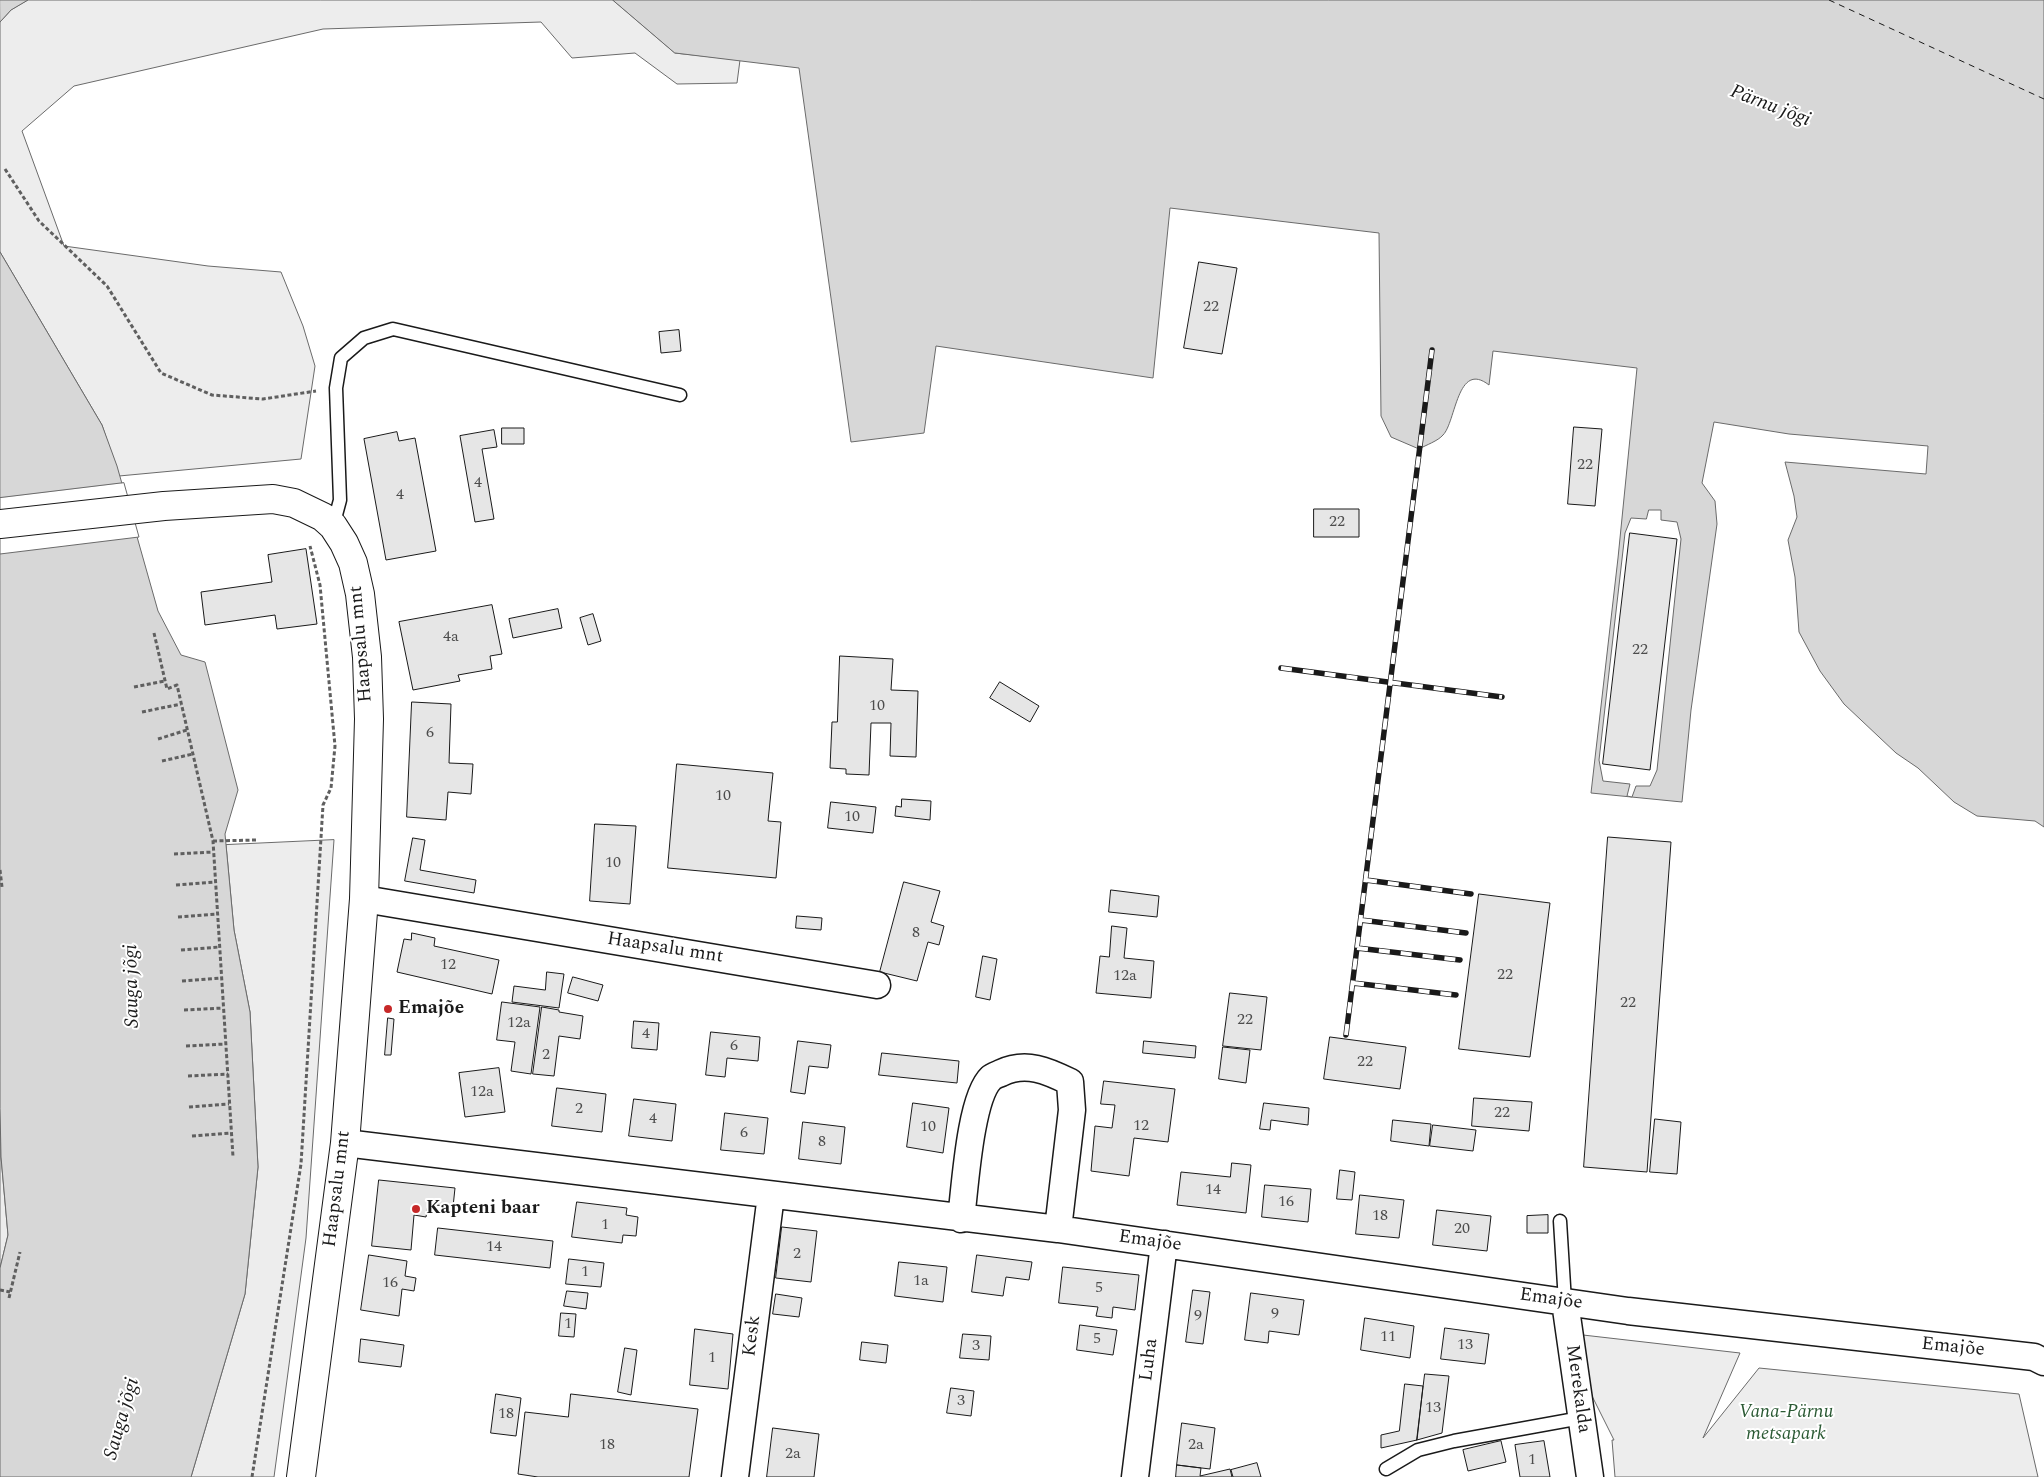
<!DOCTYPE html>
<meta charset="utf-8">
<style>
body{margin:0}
canvas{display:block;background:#fff}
</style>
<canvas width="2044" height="1477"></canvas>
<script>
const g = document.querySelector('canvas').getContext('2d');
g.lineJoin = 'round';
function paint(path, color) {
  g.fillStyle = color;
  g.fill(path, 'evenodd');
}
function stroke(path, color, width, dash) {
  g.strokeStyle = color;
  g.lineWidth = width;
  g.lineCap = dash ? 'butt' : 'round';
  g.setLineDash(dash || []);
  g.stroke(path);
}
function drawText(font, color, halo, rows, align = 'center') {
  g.font = font + ' Spectral,serif';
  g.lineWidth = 4;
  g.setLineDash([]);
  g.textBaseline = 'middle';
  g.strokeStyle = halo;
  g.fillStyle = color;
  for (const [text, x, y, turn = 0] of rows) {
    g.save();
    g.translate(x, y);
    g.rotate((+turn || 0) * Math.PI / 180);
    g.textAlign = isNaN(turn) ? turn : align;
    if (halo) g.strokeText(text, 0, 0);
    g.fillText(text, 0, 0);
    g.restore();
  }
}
const built = new Path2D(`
 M28,0H613L675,53L740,60L737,83L677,84L635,53L572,58L541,22L323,29L74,86L22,131L64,246L208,266L281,272L303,326L315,366L301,459L119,476L102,425L0,252V22L11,10Z
 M334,840L306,1238L274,1477H191L245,1294L258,1167L250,1012L234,930L226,845Z
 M0,1109L1,1157L8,1235L0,1268Z
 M1583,1335L1740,1353L1703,1438L1759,1368L2019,1394L2038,1477H1615L1612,1440H1614L1592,1396Z`);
const water = new Path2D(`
 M0,0H28L11,10L0,22Z
 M613,0H2044V827L2035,821L1977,816L1954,802L1918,768L1896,753L1844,704L1820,671L1799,632L1795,577L1788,540L1797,517L1794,496L1785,462L1926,474L1928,446L1789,434L1714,422L1702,483L1715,501L1717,524L1691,710L1682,802L1591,793L1618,558L1637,368L1493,351L1489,385C1457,360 1456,422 1443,435C1438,441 1426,445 1419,449L1391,437L1381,416L1379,233L1170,208L1153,378L936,346L924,433L851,442L799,68L675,53Z
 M0,252L102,425L117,466L158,611L181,655L205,662L238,790L225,834L234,930L250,1012L258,1167L245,1294L191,1477H0V1268L8,1235L1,1157L0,1109Z`);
const pier = new Path2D(`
 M124,483L139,537L0,554V498Z
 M1649,510H1661V520L1677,522L1681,539L1657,770L1650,786H1636L1632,797L1627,796L1630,784L1603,781L1599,760L1625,533L1631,518L1646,519Z`);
const ferry = new Path2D(`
 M1829,0L2044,99`);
const building = new Path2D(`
 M1199,262L1237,268L1222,354L1184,348Z
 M679,330L681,351L661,353L659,332Z
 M1574,427L1602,429L1595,506L1568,504Z
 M502,428H524V444H502Z
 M494,430L497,447L482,449L494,519L475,522L460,436Z
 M397,432L399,441L415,438L436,551L386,560L364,439Z
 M1314,509H1359V537H1314Z
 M1630,533L1677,539L1650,770L1603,764Z
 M306,549L317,624L277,629L275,615L205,625L201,592L272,582L268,555Z
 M492,605L502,654L490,656L492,669L458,675L460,681L413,690L399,622Z
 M558,609L562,628L513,638L509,619Z
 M593,614L601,641L588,645L580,618Z
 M840,656L893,659L891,690L918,691L916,757L890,756L891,723H871L869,775L846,774V769L830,768L832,722H837Z
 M1000,682L1039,706L1030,722L990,698Z
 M412,702L451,704L449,763L473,764L471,794L448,792L446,820L407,817Z
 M677,764L773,773L768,821L781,822L776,878L668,868Z
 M902,799L931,801L930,820L895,816L896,806L901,807Z
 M831,802L876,807L873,833L828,828Z
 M595,824L636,826L630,904L590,901Z
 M1608,837L1671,842L1647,1172L1584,1167Z
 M413,838L425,840L420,870L476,880L474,893L405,881Z
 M904,882L940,891L931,922L944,926L939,945L928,942L917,981L880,972Z
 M1111,890L1159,896L1157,917L1109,912Z
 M1479,894L1550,903L1530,1057L1459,1049Z
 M797,916L822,918L821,930L796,928Z
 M1112,926L1127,928L1124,958L1154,961L1151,998L1096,993L1100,956L1109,957Z
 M412,933L435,938L434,946L499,960L492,994L397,972L404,939L411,940Z
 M983,956L997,959L990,1000L976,997Z
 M547,972L564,974L559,1008L512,1002L514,986L545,990Z
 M573,977L603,985L598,1001L568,993Z
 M1230,993L1267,997L1261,1050L1223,1046Z
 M502,1002L540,1007L531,1074L511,1071L515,1042L497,1040Z
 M542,1007L559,1010V1012L583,1016L580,1039L559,1036L554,1076L533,1074Z
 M388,1018L394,1019L391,1055H385Z
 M634,1021L659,1023L657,1050L632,1048Z
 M711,1032L760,1037L758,1061L727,1058L725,1077L706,1075Z
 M1330,1037L1406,1047L1400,1089L1324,1079Z
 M798,1041L831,1045L828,1068L809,1066L805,1094L791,1092Z
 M1144,1041L1196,1046L1195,1058L1143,1053Z
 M1223,1047L1250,1050L1246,1083L1219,1079Z
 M882,1053L959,1061L957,1083L879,1075Z
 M499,1068L505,1112L465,1117L459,1073Z
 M1104,1081L1175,1089L1168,1142L1134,1138L1129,1176L1091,1171L1095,1126L1112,1128L1115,1105L1101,1104Z
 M557,1088L606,1094L602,1132L552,1126Z
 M1474,1098L1532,1102L1529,1131L1472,1126Z
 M634,1099L676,1104L672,1141L629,1136Z
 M913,1103L949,1108L943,1153L907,1147Z
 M1264,1103L1309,1108L1308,1125L1271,1120L1270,1130L1260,1129Z
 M725,1113L768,1118L764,1154L721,1150Z
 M1655,1119L1681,1122L1677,1174L1650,1172Z
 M1393,1120L1431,1124L1429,1146L1391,1141Z
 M803,1122L845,1127L841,1164L799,1159Z
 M1433,1125L1476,1130L1473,1151L1430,1146Z
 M1232,1163L1251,1165L1246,1213L1177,1205L1181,1172L1230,1177Z
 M1340,1170L1355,1172L1352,1200L1337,1199Z
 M379,1180L455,1188L453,1207L428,1204L426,1217L414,1215L411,1250L372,1246Z
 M1265,1185L1311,1189L1308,1222L1262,1217Z
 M1360,1195L1404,1200L1399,1238L1356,1234Z
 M577,1202L627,1208L626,1215L638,1217L636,1236L623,1235L622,1243L572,1237Z
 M1437,1210L1491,1216L1487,1251L1433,1245Z
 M1548,1215V1233H1527V1216Z
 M782,1227L817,1231L811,1282L776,1278Z
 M438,1228L553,1241L550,1268L435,1255Z
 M369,1255L407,1261L405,1276L416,1278L414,1291L402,1289L399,1316L361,1310Z
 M977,1255L1032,1262L1029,1280L1006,1277L1003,1296L972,1292Z
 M569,1259L604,1263L601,1287L566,1284Z
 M899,1262L947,1267L943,1302L895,1296Z
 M1063,1267L1139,1275L1135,1310L1113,1307L1112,1318L1096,1316L1098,1307L1059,1303Z
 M1193,1290L1210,1292L1203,1344L1186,1342Z
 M567,1291L588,1293L586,1309L564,1306Z
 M1251,1293L1304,1300L1299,1335L1269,1331L1268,1343L1245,1340Z
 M776,1294L802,1298L799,1317L773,1314Z
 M561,1313L576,1314L574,1337L559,1336Z
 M1365,1318L1414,1326L1410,1358L1361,1350Z
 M1080,1325L1117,1330L1113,1355L1077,1350Z
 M1445,1328L1489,1334L1485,1364L1441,1359Z
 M695,1329L733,1334L728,1389L690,1385Z
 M963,1334L991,1336L989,1360L960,1358Z
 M361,1339L404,1345L401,1367L359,1362Z
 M862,1342L888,1345L886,1363L860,1360Z
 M625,1348L637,1350L631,1395L618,1392Z
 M1425,1374L1449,1376L1442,1433L1417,1440Z
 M1405,1384L1423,1386L1417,1440L1381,1448V1435L1399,1431Z
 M951,1388L974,1391L971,1416L947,1413Z
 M496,1394L521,1398L516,1436L491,1433Z
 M571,1394L698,1409L689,1477H538L518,1474L525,1412L568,1417Z
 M1182,1423L1215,1428L1210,1469L1177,1465Z
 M773,1428L819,1434L814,1477H767Z
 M1501,1441L1506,1462L1468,1471L1463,1450Z
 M1544,1441L1550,1477H1520L1515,1445Z
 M1257,1463L1261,1477H1233L1231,1470Z
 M1177,1465L1201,1468L1200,1476L1230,1469L1232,1477H1176Z`);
const path = new Path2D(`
 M5,169L39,221L107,286L161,373L212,395L263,399L316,391
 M154,633L167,689L177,685L213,841L233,1157
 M134,687L165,681
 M142,712L181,704
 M158,739L187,730
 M162,761L193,754
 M213,841L256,840
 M174,854L213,852
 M0,870L2,887
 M176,885L215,882
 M178,917L217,914
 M181,950L219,947
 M182,981L221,978
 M184,1010L223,1008
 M186,1046L225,1044
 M188,1076L228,1074
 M189,1107L229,1104
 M192,1136L231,1133
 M0,1290L10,1292
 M9,1298L20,1252
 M252,1477L301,1164L323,805L331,788L335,746L320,585L310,546`);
const service = new Path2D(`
 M333,526L340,500L336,388L341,358L364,338L393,329L680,395
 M1560,1221L1565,1302
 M1386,1469L1418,1450L1454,1441L1581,1418`);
const minor = new Path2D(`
 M364,899L877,985
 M345,1143L1058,1229L1628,1311L2034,1357L2044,1362
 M961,1219C965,1188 970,1098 991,1078C993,1076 999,1074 1001,1073C1026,1061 1048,1071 1070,1082L1072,1110L1058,1229
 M1565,1302L1590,1477
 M735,1477L771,1195
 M1135,1477L1164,1244`);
const secondary = new Path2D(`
 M0,524L164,506L273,499L294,503L323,517L333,526L344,543L353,563L360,594L367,657L369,719L364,899L345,1143L301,1477`);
const rail = new Path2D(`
 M1281,668L1502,697
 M1366,880L1471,894
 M1361,920L1466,933
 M1357,948L1460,960
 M1353,983L1456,995
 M1346,1035L1432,350`);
const markers = [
 [388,1009,5,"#c62828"],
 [416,1209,5,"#c62828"]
];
const numberNames = [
 ["22",1211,308],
 ["22",1585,466],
 ["4",478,484],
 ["4",400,496],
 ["22",1337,523],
 ["4a",451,638],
 ["22",1640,651],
 ["10",877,707],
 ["6",430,734],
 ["10",723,797],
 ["10",852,818],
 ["10",613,864],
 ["8",916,934],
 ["12",448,966],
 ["22",1505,976],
 ["12a",1125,977],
 ["22",1628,1004],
 ["22",1245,1021],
 ["12a",519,1024],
 ["4",646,1035],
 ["6",734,1047],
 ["2",546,1056],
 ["22",1365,1063],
 ["12a",482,1093],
 ["2",579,1110],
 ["22",1502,1114],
 ["4",653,1120],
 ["12",1141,1127],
 ["10",928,1128],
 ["6",744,1134],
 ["8",822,1143],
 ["14",1213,1191],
 ["16",1286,1203],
 ["18",1380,1217],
 ["1",605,1226],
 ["20",1462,1230],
 ["14",494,1248],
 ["2",797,1255],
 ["1",585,1273],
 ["1a",921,1282],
 ["16",390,1284],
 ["5",1099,1289],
 ["9",1275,1315],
 ["9",1198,1317],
 ["1",568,1325],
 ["11",1388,1338],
 ["5",1097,1340],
 ["13",1465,1346],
 ["3",976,1347],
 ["1",712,1359],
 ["3",961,1402],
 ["13",1433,1409],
 ["18",506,1415],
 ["18",607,1446],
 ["2a",1196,1446],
 ["2a",793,1455],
 ["1",1532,1461]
];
const streetNames = [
 ["Haapsalu mnt",362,644,-95],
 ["Haapsalu mnt",665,949,9],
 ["Haapsalu mnt",338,1189,-83],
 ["Emajõe",1150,1242,8],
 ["Emajõe",1551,1300,8],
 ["Kesk",753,1336,-83],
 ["Emajõe",1953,1348,6],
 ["Luha",1150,1360,-83],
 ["Merekalda",1577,1389,82]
];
const poiNames = [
 ["Emajõe",398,1009],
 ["Kapteni baar",426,1209]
];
const parkNames = [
 ["Vana-Pärnu",1786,1413],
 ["metsapark",1786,1435]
];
const waterNames = [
 ["Pärnu jõgi",1770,107,21],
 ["Sauga jõgi",133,986,-91],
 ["Sauga jõgi",123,1419,-74]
];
paint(built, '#ededed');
stroke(built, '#6a6a6a', 1);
paint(water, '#d7d7d7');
stroke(water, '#6a6a6a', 1);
paint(pier, '#fff');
stroke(pier, '#6a6a6a', 1);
stroke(ferry, '#1a1a1a', 1, [6, 5]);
paint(building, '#e6e6e6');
stroke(building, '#1a1a1a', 1);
stroke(service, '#1a1a1a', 15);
stroke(minor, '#1a1a1a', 29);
stroke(secondary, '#1a1a1a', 30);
stroke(path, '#5f5f5f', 3, [4, 2.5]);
stroke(service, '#fff', 12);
stroke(minor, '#fff', 26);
stroke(secondary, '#fff', 28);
stroke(rail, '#1a1a1a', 5.5);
stroke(rail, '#fff', 4, [11]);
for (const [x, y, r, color] of markers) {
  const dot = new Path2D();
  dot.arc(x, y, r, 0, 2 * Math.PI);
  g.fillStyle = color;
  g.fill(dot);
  stroke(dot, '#fff', 2);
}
drawText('16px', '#4d4d4d', null, numberNames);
drawText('19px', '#1a1a1a', '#fff', streetNames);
drawText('bold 19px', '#1a1a1a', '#fff', poiNames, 'left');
drawText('italic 19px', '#2b5a34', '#fff', parkNames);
drawText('italic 20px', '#1a1a1a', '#fff', waterNames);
</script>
